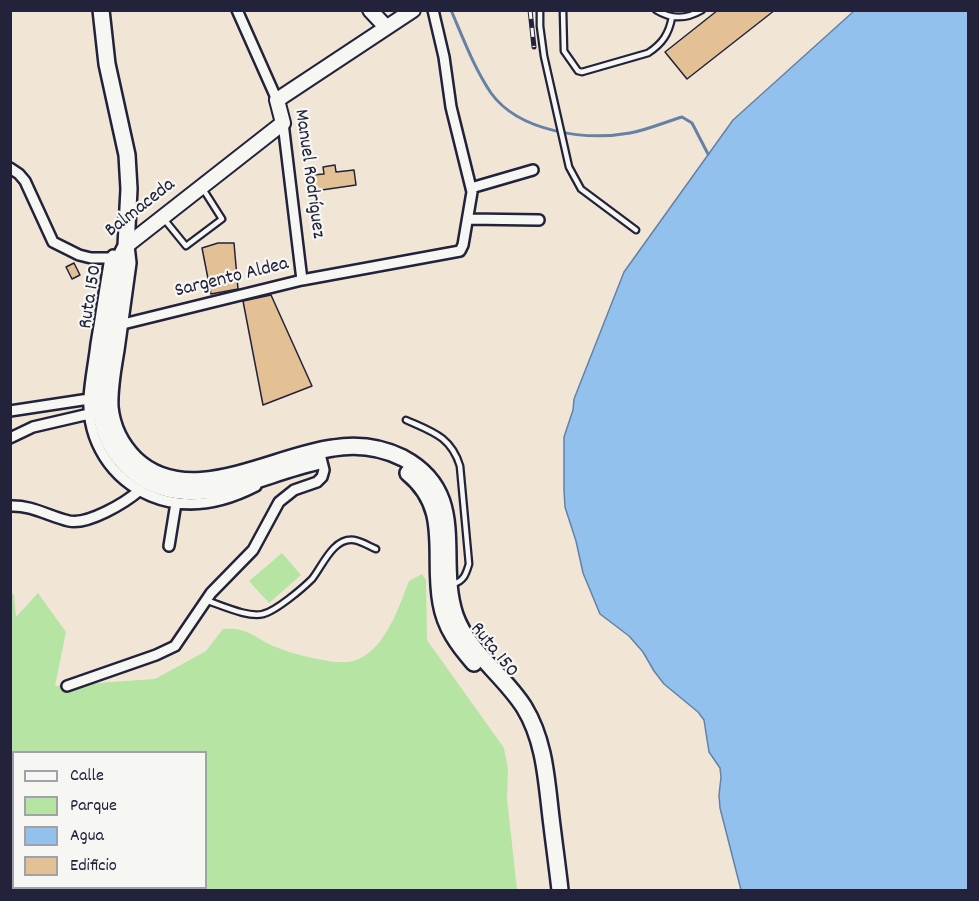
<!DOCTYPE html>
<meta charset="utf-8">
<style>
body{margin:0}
#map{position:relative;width:979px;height:901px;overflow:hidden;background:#f1e6d6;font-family:Dekko,sans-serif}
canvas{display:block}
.frame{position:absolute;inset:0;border:12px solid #22223b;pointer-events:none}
.legend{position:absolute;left:12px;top:751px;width:195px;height:138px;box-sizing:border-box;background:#f6f6f2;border:2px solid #a1a1a9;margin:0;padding:8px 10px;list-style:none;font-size:18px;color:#22223b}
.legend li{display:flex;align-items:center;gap:12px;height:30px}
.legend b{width:30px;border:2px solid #a1a1a9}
</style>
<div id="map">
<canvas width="979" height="901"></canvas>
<div class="frame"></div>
<ul class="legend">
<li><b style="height:8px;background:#f6f6f2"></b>Calle</li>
<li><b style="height:16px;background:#b5e4a3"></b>Parque</li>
<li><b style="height:16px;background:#91c1ec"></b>Agua</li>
<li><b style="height:16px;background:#e4c095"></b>Edificio</li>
</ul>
</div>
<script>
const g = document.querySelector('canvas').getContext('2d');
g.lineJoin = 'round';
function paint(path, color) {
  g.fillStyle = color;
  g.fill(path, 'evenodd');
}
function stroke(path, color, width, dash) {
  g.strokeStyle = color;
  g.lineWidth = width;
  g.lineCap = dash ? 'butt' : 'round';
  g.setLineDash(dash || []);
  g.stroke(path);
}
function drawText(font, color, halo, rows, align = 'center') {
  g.font = font + ' Dekko,sans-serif';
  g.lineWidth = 4.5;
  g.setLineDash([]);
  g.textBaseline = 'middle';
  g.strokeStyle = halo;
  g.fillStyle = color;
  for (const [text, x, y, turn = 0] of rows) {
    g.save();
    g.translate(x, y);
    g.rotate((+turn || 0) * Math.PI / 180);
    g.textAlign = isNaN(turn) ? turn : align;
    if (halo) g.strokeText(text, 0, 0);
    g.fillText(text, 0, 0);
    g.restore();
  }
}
const green = new Path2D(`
 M282,553L301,575L269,603L249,581Z
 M422,574L426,580L427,640L504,748L508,769L507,798L517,890H11L10,591L14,595L16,617L38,593L66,632L55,686L155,679L206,651L223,629C247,627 252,636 273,646C288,652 302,656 317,659C329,661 341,664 353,661C384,653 399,607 409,581ZM14,752H206V888H14Z`);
const water = new Path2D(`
 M854,11H968V890H741L720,808L719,795L721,777L720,768L709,752L704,720L698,712L664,684L654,671L643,652L629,636L600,614L583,573L576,541L565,507L564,490V437L573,410L574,399L624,272L733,120Z`);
const stream = new Path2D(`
 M451,10C463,38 474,68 491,93C519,132 586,141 630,133C647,130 665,122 682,117L692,123L708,154`);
const building = new Path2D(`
 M718,10H775L687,79L665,52Z
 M335,165L336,172L354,170L356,185L315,191L312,175L324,174L323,167Z
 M218,243H234L238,289L211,294L202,248Z
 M74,263L80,275L72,279L66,267Z
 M271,295L312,386L263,405L243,301Z`);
const lane = new Path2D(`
 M540,10V26L544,56L569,167L581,189L636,230
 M563,10L564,51L578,71L582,72L648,53C662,44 669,34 672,17
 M656,10C672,20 687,19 702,10
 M164,219L186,246L222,219L203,189
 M406,420C433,432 451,437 460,466L469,564C466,574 464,581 453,584
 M205,600C221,605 248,618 263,614C276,611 303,588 312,579C322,567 333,537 354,540C361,541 369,546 376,549`);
const street = new Path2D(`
 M237,10L277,100
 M283,123L302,280
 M10,168L19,174L25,181L53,242L79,255L91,258H110L113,255
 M471,188L533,170
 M468,219L539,220
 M110,258C105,286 101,315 96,344C94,362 90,380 89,398C87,441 111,479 151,496C187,511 223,503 256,486
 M119,325L302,280L460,251L463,245L472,192L451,107L444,57L433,10
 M10,411L89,399
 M10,438L33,427L89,414
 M10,506C32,505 48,516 69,521C88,525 125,503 140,490
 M169,546L176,503
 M67,686L156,655L175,646L211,593L253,550L279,502L294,490L317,482L322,477L324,470L320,454`);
const secondary = new Path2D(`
 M370,10L386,27
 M126,246L283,123L277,100L413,10`);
const primary = new Path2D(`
 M101,10L107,64L127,155L129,189L126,246L128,263C124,292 120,321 116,350C113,368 109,388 110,407C112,427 121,445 135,459C188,510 272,456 333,448C357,444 381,447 403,458C470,494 436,558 455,615C468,652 503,674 524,707C543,738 546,773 550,809C553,836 557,863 560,890
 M126,246L117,264C113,290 110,315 106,341C99,389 90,432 130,469C150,488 178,494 206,491C244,488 279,470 316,462
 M408,473C452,509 432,555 441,603C445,627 458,645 474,663`);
const rail = new Path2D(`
 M530,10L534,47`);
const streetNames = [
 ["Manuel Rodríguez",308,174,82],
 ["Balmaceda",141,209,-38],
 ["Sargento Aldea",232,279,-14],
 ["Ruta 150",92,297,-81],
 ["Ruta 150",493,651,51]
];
paint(green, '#b5e4a3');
paint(water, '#91c1ec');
stroke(water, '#6581a5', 1.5);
stroke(stream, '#6581a5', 3);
paint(building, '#e4c095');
stroke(building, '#22223b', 1.5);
stroke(lane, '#22223b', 9);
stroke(street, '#22223b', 14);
stroke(secondary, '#22223b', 18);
stroke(primary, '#22223b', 20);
stroke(lane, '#f6f6f2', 4.5);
stroke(street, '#f6f6f2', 9);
stroke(secondary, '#f6f6f2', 14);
stroke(primary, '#f6f6f2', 15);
stroke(rail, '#22223b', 5);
stroke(rail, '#f6f6f2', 3, [9]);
drawText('20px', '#22223b', '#f6f6f2', streetNames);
</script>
